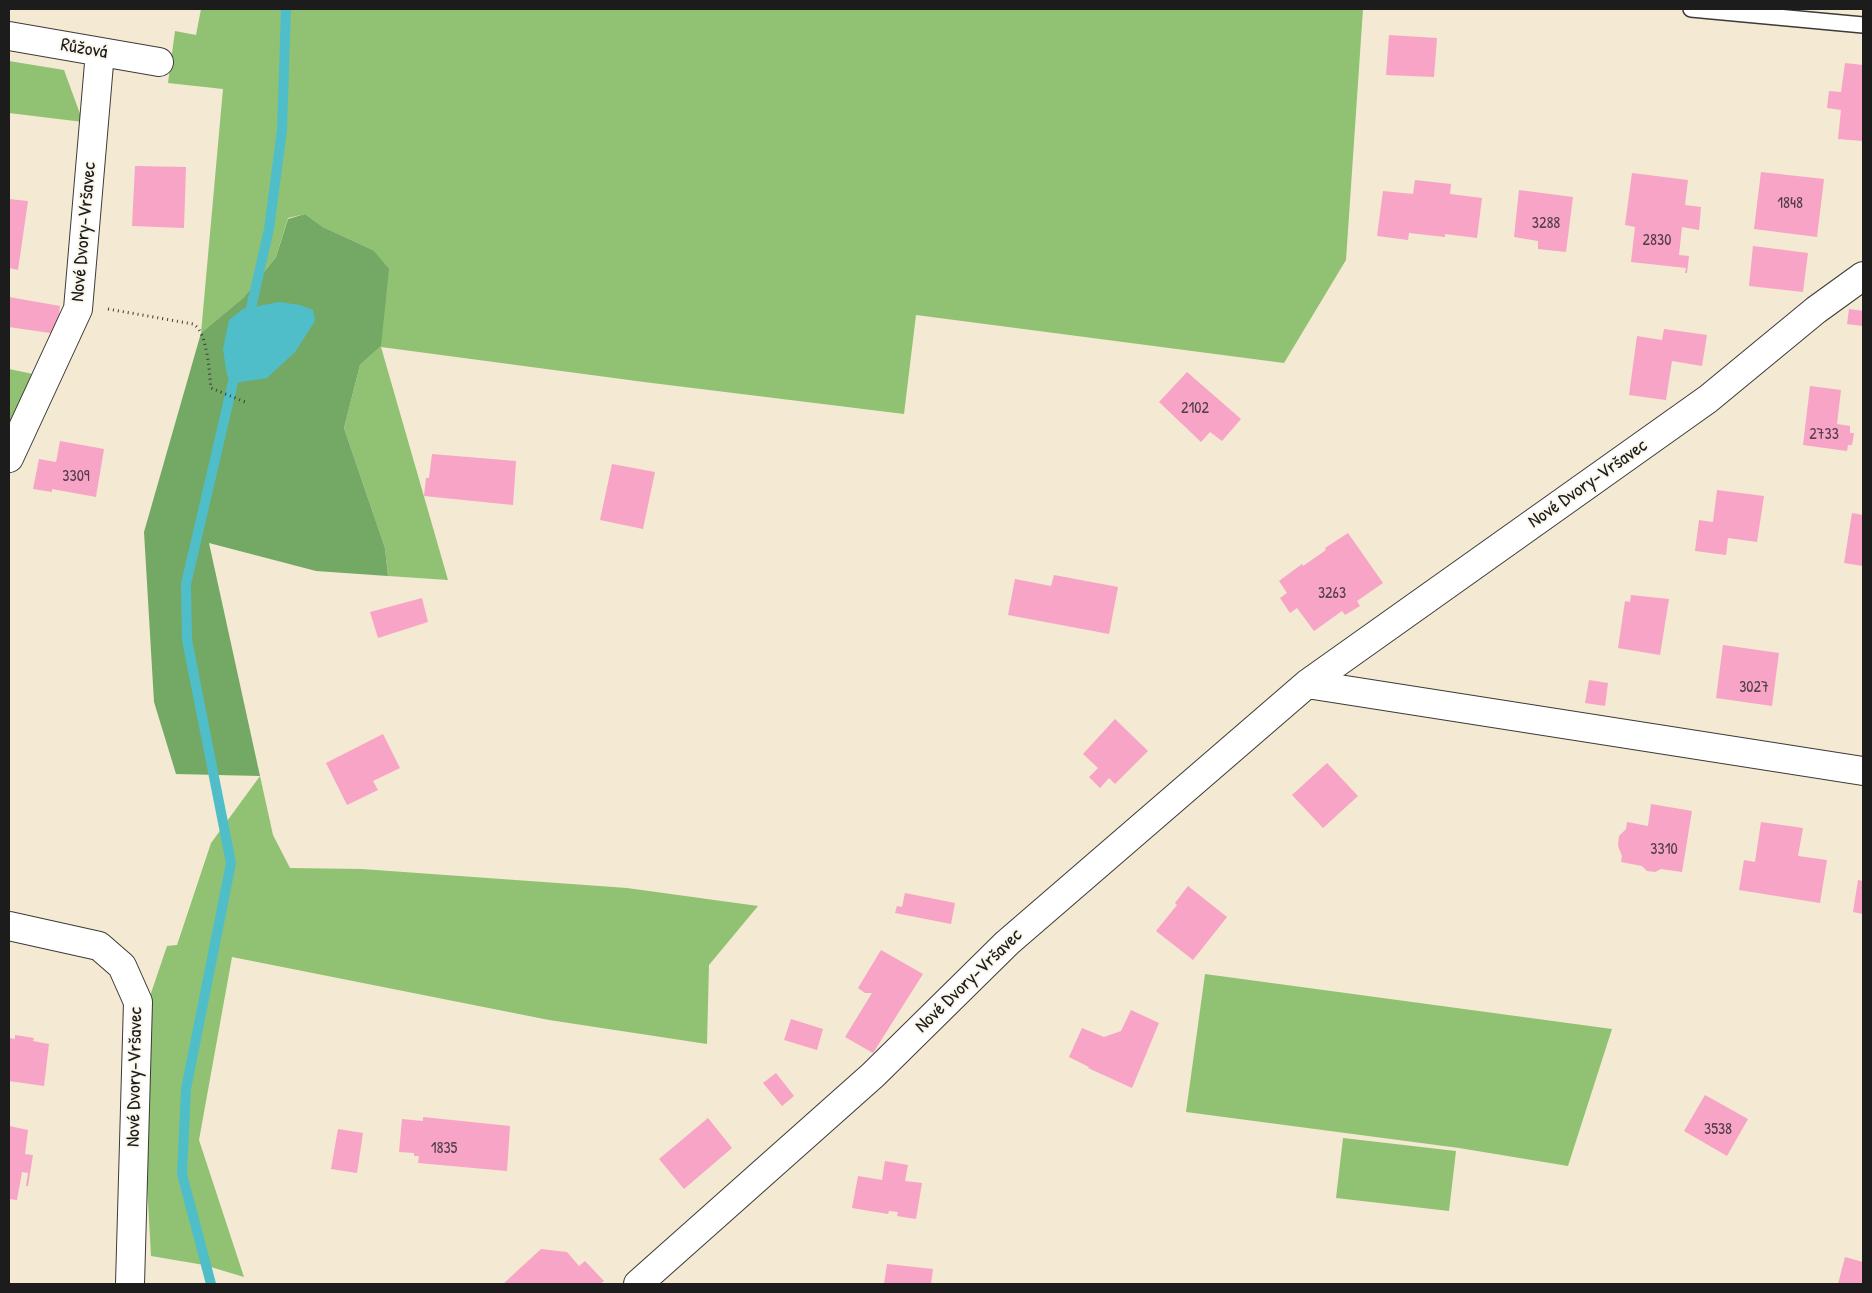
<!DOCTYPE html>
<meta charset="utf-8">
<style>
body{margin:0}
#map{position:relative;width:1872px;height:1293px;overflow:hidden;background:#f4e9d2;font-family:"Patrick Hand",sans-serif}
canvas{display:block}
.frame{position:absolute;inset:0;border:10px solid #1c1c1c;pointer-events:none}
</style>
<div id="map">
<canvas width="1872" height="1293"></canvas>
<div class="frame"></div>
</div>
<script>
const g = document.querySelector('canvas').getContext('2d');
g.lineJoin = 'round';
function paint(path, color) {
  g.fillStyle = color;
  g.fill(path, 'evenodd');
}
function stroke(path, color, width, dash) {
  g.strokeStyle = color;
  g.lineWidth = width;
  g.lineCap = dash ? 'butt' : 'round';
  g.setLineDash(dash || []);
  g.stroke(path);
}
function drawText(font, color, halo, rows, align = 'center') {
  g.font = font + ' "Patrick Hand",sans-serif';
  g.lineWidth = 4;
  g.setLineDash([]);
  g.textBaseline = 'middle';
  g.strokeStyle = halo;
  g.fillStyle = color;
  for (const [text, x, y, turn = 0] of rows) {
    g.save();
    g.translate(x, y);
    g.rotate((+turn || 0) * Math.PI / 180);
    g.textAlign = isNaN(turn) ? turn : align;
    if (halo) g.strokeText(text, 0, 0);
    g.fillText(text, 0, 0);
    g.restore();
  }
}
const green = new Path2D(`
 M201,9H1363L1346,260L1284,363L916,315L904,414L644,382L381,347L448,580L388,576L385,548L344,428L360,365L381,346L373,250L323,227L305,214L288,218L276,257L244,297L201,333L223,89L168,83L175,31L196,35Z
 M9,61L64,70L83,122L9,113Z
 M9,369L38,375L9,442Z
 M260,776L273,835L290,868L362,869L627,888L758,906L709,965L707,1044L549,1020L232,957L199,1140L244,1277L204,1265L151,1256L144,1131L148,1002L167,946L177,945L211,843Z
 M1205,974L1612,1029L1568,1166L1459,1148L1186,1112Z
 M1343,1138L1456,1151L1449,1211L1336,1198Z`);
const forest = new Path2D(`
 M305,214L323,227L373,250L389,269L381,346L360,365L344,428L385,548L388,576L316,571L209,543L260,776L176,774L154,702L144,532L201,333L244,297L276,257L288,219Z`);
const water = new Path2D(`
 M279,302L300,305L313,310L315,321L295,352L267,378L235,383L227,376L223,349L229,320L243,309Z`);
const stream = new Path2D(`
 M248,321L269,229L282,130L286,9
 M211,1284L182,1174L186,1089L231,863L187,640L186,584L236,369`);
const building = new Path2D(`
 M1389,35L1437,38L1434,77L1386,75Z
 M1845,63L1863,65V141L1838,139L1841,110L1827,108L1829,91L1841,92Z
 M135,166L186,167L184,228L132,226Z
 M1761,172L1824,179L1817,237L1754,229Z
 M1632,173L1688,180L1685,205L1701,207L1699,230L1682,227L1679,255L1689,256L1687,273H1685L1686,268L1631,262L1635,227L1625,225Z
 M1415,180L1451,184L1450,194L1482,198L1477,238L1445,234V237L1409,233L1408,240L1377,236L1383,191L1413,194Z
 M1519,190L1573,197L1566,252L1538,249V241L1514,237Z
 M9,199L28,201L18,270L9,268Z
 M1753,246L1808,253L1803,292L1749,286Z
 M9,297L60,306L57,334L9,327Z
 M1849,309L1863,311V326L1847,324Z
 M1664,329L1707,335L1702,366L1672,361L1666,400L1629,395L1637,336L1662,340Z
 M1187,372L1241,419L1222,441L1210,432L1201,442L1159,402Z
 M1810,386L1841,390L1837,424L1850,426V433H1854L1852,445H1848L1847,451L1803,445Z
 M60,441L104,449L96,497L52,489V492L33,489L39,459L56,462Z
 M432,454L516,461L513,505L424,496L426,478H429Z
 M612,464L655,472L643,529L600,520Z
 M1717,490L1764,496L1757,542L1728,538L1726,555L1695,551L1699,520L1713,522Z
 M1852,513L1863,515V566L1844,563Z
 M1348,533L1383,583L1357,601L1360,606L1345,615L1342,611L1314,631L1297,608L1290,613L1280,598L1287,593L1279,581L1302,564L1303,566L1326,550L1325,548Z
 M1054,575L1118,587L1109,634L1008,615L1015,579L1051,586Z
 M1631,595L1669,599L1660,655L1618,648L1625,601L1630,602Z
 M422,598L428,622L378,638L370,612Z
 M1723,645L1779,653L1772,706L1716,698Z
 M1589,680L1608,683L1605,706L1585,703Z
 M1115,719L1148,751L1115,784L1109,778L1100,788L1089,777L1098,768L1083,754Z
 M383,734L400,768L373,781L378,790L347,805L326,763Z
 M1327,763L1358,796L1323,828L1292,795Z
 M1651,804L1692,811L1682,872L1661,869L1655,872L1647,871L1642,866L1621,862L1622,856L1618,846L1619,836L1626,829L1627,822L1648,826Z
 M1761,822L1803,828L1798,856L1827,860L1820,903L1739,890L1744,860L1755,862Z
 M1858,880L1863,881V914L1853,912Z
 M1188,886L1227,917L1193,960L1156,931L1177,905L1175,903Z
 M905,893L955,903L951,924L895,913L897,906L902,907Z
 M881,950L923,974L873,1053L845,1037L872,993H865L858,988Z
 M1131,1010L1159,1023L1132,1088L1088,1068L1089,1067L1069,1057L1082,1028L1104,1037L1121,1031Z
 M791,1019L823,1029L817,1050L784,1040Z
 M15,1035L34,1038L33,1041L49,1044L44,1086L9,1081V1038L15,1039Z
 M776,1073L794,1096L782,1106L763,1083Z
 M1705,1095L1748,1119L1727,1156L1684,1131Z
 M423,1117L510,1126L507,1171L418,1163L419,1156H414V1153L399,1152L402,1119L423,1121Z
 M708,1118L732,1148L684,1189L659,1159Z
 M9,1126L28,1130L25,1154L33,1155L28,1186H26L28,1173L22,1172L17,1200L9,1199Z
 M338,1129L363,1133L357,1173L331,1169Z
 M885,1161L908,1165L905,1181L922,1183L916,1219L897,1216L898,1212L889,1211L888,1214L852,1208L858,1176L882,1180Z
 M541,1249L567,1252L579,1266L585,1261L604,1281L600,1284H503Z
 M1845,1257L1863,1262V1284H1838Z
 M887,1264L933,1269L931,1284H884Z`);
const path = new Path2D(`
 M108,309L193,324C208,332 209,372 211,388L245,402`);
const service = new Path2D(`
 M1691,9L1863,25`);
const minor = new Path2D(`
 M9,36L159,62
 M9,458L78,309L100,52
 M1307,684L1863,771
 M9,926L99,946L122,966L138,1002L130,1284
 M638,1284L873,1075L1007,943L1307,684L1708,399L1816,310L1863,276`);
const numberNames = [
 ["1848",1790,204],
 ["3288",1546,224],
 ["2830",1657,241],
 ["2102",1195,409],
 ["2733",1824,435],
 ["3309",76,477],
 ["3263",1332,594],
 ["3027",1754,688],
 ["3310",1664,850],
 ["3538",1718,1130],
 ["1835",444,1149]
];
const streetNames = [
 ["Růžová",84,49,10],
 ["Nové Dvory-Vršavec",84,232,-85],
 ["Nové Dvory-Vršavec",1588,484,-35],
 ["Nové Dvory-Vršavec",969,981,-44],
 ["Nové Dvory-Vršavec",135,1077,-89]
];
paint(green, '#91c273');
paint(forest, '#74a865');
paint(water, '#50bec9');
stroke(stream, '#50bec9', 10);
paint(building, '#f7a4c7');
stroke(service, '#3c3b37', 18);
stroke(minor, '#3c3b37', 30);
stroke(path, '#3c3b37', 3, [1, 4]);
stroke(service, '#fff', 15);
stroke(minor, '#fff', 28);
drawText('16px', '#533e47', null, numberNames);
drawText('19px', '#1c1c1c', '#fbf7ec', streetNames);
</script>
